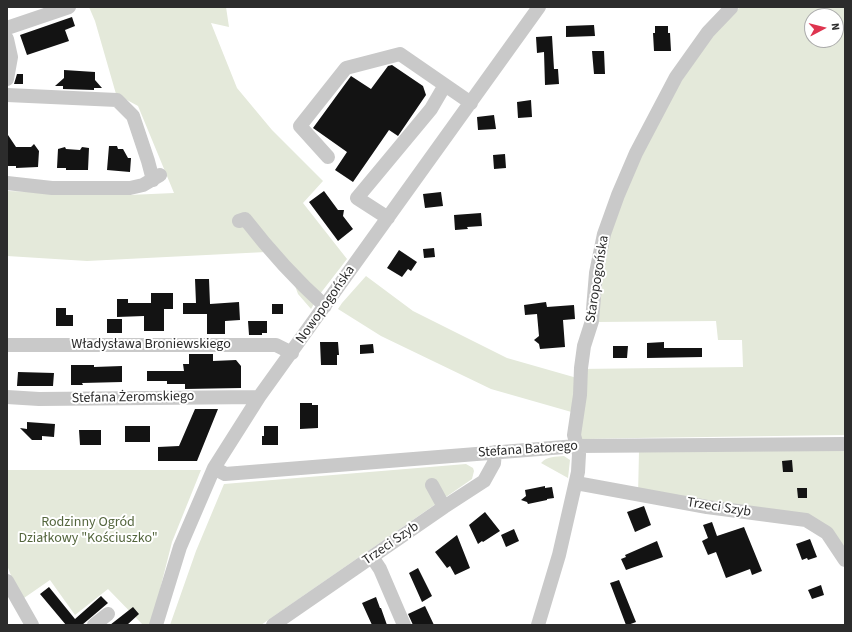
<!DOCTYPE html>
<meta charset="utf-8">
<style>
body{margin:0}
#map{position:relative;width:852px;height:632px;overflow:hidden;background:#fff;font-family:"Source Sans 3",sans-serif}
canvas{display:block}
.frame{position:absolute;inset:0;border:8px solid #2c2c2c;pointer-events:none}
.north{position:absolute;left:804px;top:8px;width:40px;height:40px;box-sizing:border-box;background:#fff;border:1px solid #ababab;border-radius:50%;rotate:83deg;font-size:11px;font-weight:700;line-height:16px;text-align:center;color:#2c2c2c}
.north::after{content:'';display:block;margin:auto;width:14px;height:18px;background:#de344f;clip-path:polygon(50% 0,100% 100%,50% 72%,0 100%)}
</style>
<div id="map">
<canvas width="852" height="632"></canvas>
<div class="frame"></div>
<div class="north">N</div>
</div>
<script>
const g = document.querySelector('canvas').getContext('2d');
g.lineJoin = 'round';
function paint(path, color) {
  g.fillStyle = color;
  g.fill(path, 'evenodd');
}
function stroke(path, color, width, dash) {
  g.strokeStyle = color;
  g.lineWidth = width;
  g.lineCap = dash ? 'butt' : 'round';
  g.setLineDash(dash || []);
  g.stroke(path);
}
function drawText(font, color, halo, rows, align = 'center') {
  g.font = font + ' "Source Sans 3",sans-serif';
  g.lineWidth = 4;
  g.setLineDash([]);
  g.textBaseline = 'middle';
  g.strokeStyle = halo;
  g.fillStyle = color;
  for (const [text, x, y, turn = 0] of rows) {
    g.save();
    g.translate(x, y);
    g.rotate((+turn || 0) * Math.PI / 180);
    g.textAlign = isNaN(turn) ? turn : align;
    if (halo) g.strokeText(text, 0, 0);
    g.fillText(text, 0, 0);
    g.restore();
  }
}
const green = new Path2D(`
 M89,7H226L229,27L211,23L237,88L272,130L323,181L303,203L347,259L320,294L311,309L298,294L294,283L266,252L87,261L7,256V191L129,195L174,193L138,106L116,94L95,21Z
 M740,7H845V435L636,438L587,439L571,442L575,413L491,389L381,336L338,309L342,303L366,276L413,311L507,358L577,378L578,369L743,367L742,340H718L716,321L596,322L606,239L640,155L657,122L710,33ZM812,16H836V40H812Z
 M845,446V558L806,520L638,496L639,451Z
 M564,456L570,460L568,478L541,463C547,456 556,457 564,456Z
 M466,464L473,468L474,471L472,479L261,625H170L196,551L224,484Z
 M7,470H201L172,542L151,625H143L108,589L75,615L50,580L24,598L13,581L7,565Z`);
const building = new Path2D(`
 M72,17L75,26L65,30L69,41L27,55L20,35Z
 M594,25L595,36L566,37V26Z
 M655,26H668V33H670L671,51H654L653,33H655Z
 M552,36L554,69H558L559,84L545,85L544,52L537,53L536,37Z
 M592,51H604L605,74H594Z
 M392,65L423,86L426,95L398,136L389,130L353,182L335,170L347,152L313,128L351,76L371,89L388,66Z
 M64,70L95,72V80L102,88H94V90L63,89V86H55L64,78Z
 M17,74H23V84H14Z
 M531,100L532,117L518,118L517,102Z
 M494,115L496,129L478,130L477,117Z
 M8,135L16,147H31L34,144L39,151L38,167L16,168V166H7Z
 M109,146H117L118,149H123L128,158H131L130,172L107,170Z
 M65,147L66,149L80,150L82,147L89,148L88,170H66V168H57L58,149Z
 M505,154L506,168L494,169L493,155Z
 M324,191L338,210H344L343,216L353,229L338,241L309,202Z
 M441,192L443,206L425,208L423,194Z
 M481,213L482,226L467,227L468,229L455,230L454,215Z
 M434,248L435,257L424,258L423,249Z
 M399,250L417,262L411,271L408,269L402,277L387,268Z
 M195,279H209L210,304L239,302L240,320L225,321V334H207V314H183V303H196Z
 M151,293H173V309H164V331H144V316L117,317V299H128V303H151Z
 M546,302L547,307L574,305L575,319L563,320L565,347L540,349L539,344L534,340L539,336L537,314L525,315L524,305Z
 M272,304H283V314H272Z
 M56,308H66V315H73V326H56Z
 M107,319H122V333H107Z
 M248,321H267V333H262V335H249Z
 M320,342H338L339,355H337V365H321Z
 M664,342V348H702V357L647,358V343Z
 M373,344L374,353L360,354V345Z
 M613,346H628L627,358H613Z
 M189,354H213V361L236,360L241,366V388L185,389V384H167V381H147V371H184L183,364H189Z
 M71,365H94V367L122,366V382L82,383L83,385H71Z
 M18,372L54,373L53,386H17Z
 M300,403H312V405H318V428L300,429Z
 M195,409H218L197,461H158V447L179,446Z
 M27,422L55,424L54,437L42,436V440H32L20,428L27,429Z
 M125,426H150V442H125Z
 M264,426H278V445H262V436H264Z
 M79,430H101V445H80Z
 M792,460L793,472H783L782,461Z
 M545,486V488L552,487L554,498L547,499V500L528,504L527,502L521,500L526,496L525,490Z
 M797,488H807V498H798Z
 M644,506L651,525L635,532L627,512Z
 M485,512L500,531L483,542L482,541L478,544L469,525Z
 M712,522L717,536L744,527L762,571L752,575L750,569L726,578L716,552L708,555L702,541L708,538L703,525Z
 M514,529L519,541L506,547L501,535Z
 M457,535L470,568L455,575L450,566L447,568L435,552Z
 M810,539L817,557L808,560L807,558L802,560L796,544Z
 M657,541L663,557L626,570L621,559L626,557L625,555Z
 M418,568L432,596L422,602L409,573Z
 M619,580L636,622L628,625H626L610,583Z
 M821,585L824,595L812,599L808,590Z
 M49,587L75,619L101,596L108,603L82,625H66L40,594Z
 M376,597L380,608H381L387,625H372L362,603Z
 M425,606L434,625H413L408,614Z
 M133,607L139,614L127,625H110Z`);
const minor = new Path2D(`
 M7,28L69,7
 M7,39L11,57L7,79
 M7,95L117,100L133,116L148,161L153,180
 M328,157L300,126L346,68L400,54L471,103
 M7,183L52,188H130L143,185L160,175
 M388,218L357,198L431,109L445,85
 M239,221L245,219C269,250 295,279 325,306
 M7,345H276L292,353
 M7,397L39,399L259,397
 M214,468L225,474L577,446L845,444
 M576,483L707,507L806,520L827,533L845,560
 M432,485L444,507
 M372,557L380,569L404,625
 M7,581L32,625
 M94,625L108,614
 M156,625L180,547L214,468L259,397L539,7
 M273,625L444,507L484,481L494,463L495,452
 M538,625L559,555L578,472L579,454L574,435L580,395L581,368L584,346L592,321L596,273L604,234L618,195L636,153L676,77L708,32L731,8`);
const streetNames = [
 ["Staropogońska",598,279,-81],
 ["Nowopogońska",326,305,-55],
 ["Władysława Broniewskiego",151,345],
 ["Stefana Żeromskiego",133,398,-1],
 ["Stefana Batorego",528,450,-4],
 ["Trzeci Szyb",719,508,9],
 ["Trzeci Szyb",391,544,-35]
];
const parkNames = [
 ["Rodzinny Ogród",88,523],
 ["Działkowy \"Kościuszko\"",88,539]
];
paint(green, '#e4e9da');
paint(building, '#131313');
stroke(minor, '#c9c9c9', 14);
drawText('14px', '#2c2c2c', '#fff', streetNames);
drawText('14px', '#53653c', '#fff', parkNames);
</script>
